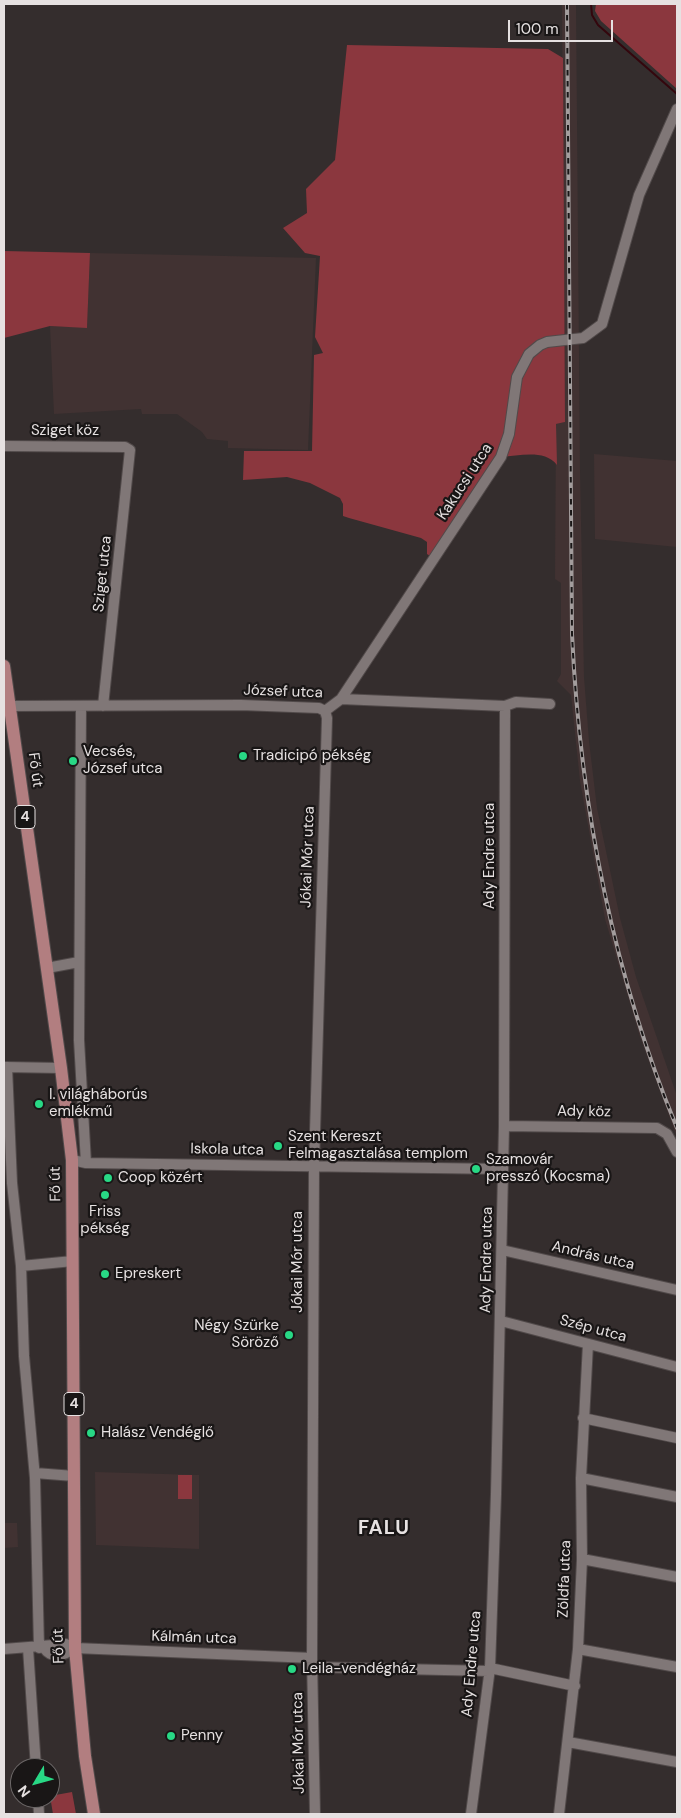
<!DOCTYPE html>
<meta charset="utf-8">
<style>
body{margin:0}
#map{position:relative;width:681px;height:1818px;overflow:hidden;background:#342d2d;font-family:"DM Sans",sans-serif}
canvas{display:block}
.frame{position:absolute;inset:0;border:5px solid #e6e1e1;pointer-events:none}
.north{position:absolute;left:10px;top:1758px;width:50px;height:50px;box-sizing:border-box;background:#191616;border:1px solid #6b6767;border-radius:50%;rotate:233deg;font-size:14px;font-weight:700;line-height:20px;text-align:center;color:#e6e1e1}
.north::after{content:'';display:block;margin:auto;width:18px;height:22px;background:#28d885;clip-path:polygon(50% 0,100% 100%,50% 72%,0 100%)}
.scale{position:absolute;left:508px;top:20px;width:105px;height:22px;box-sizing:border-box;border:2px solid #e6e1e1;border-top:0;padding-left:6px;font-size:15px;line-height:18px;white-space:nowrap;color:#e6e1e1;-webkit-text-stroke:4px #191616;paint-order:stroke}
</style>
<div id="map">
<canvas width="681" height="1818"></canvas>
<div class="frame"></div>
<div class="north">N</div>
<div class="scale">100 m</div>
</div>
<script>
const g = document.querySelector('canvas').getContext('2d');
g.lineJoin = 'round';
function paint(path, color) {
  g.fillStyle = color;
  g.fill(path, 'evenodd');
}
function stroke(path, color, width, dash) {
  g.strokeStyle = color;
  g.lineWidth = width;
  g.lineCap = dash ? 'butt' : 'round';
  g.setLineDash(dash || []);
  g.stroke(path);
}
function drawText(font, color, halo, rows, align = 'center') {
  g.font = font + ' "DM Sans",sans-serif';
  g.lineWidth = 4.5;
  g.setLineDash([]);
  g.textBaseline = 'middle';
  g.strokeStyle = halo;
  g.fillStyle = color;
  for (const [text, x, y, turn = 0] of rows) {
    g.save();
    g.translate(x, y);
    g.rotate((+turn || 0) * Math.PI / 180);
    g.textAlign = isNaN(turn) ? turn : align;
    if (halo) g.strokeText(text, 0, 0);
    g.fillText(text, 0, 0);
    g.restore();
  }
}
const built = new Path2D(`
 M562,4H576L580,470L584,677L589,741L597,808L620,918L636,977L677,1096V1137L640,1037L605,919L580,781L571,695L557,681L561,674V583L555,579L556,424L565,422Z
 M90,253L316,258L308,450L228,448V441L207,439L202,432L177,414H142L141,409L54,414L50,326L87,327Z
 M594,454L677,461V547L595,539Z
 M95,1472L199,1475V1549L96,1545Z
 M4,1523H17L18,1547L4,1548Z`);
const green = new Path2D(`
 M596,4H677V89L601,21L595,11Z
 M347,45L548,49L563,58L565,422L556,424L557,465C544,449 520,456 501,457L433,558L427,554V542L421,538L349,518L343,516V504L340,498L310,483L287,477L243,480L244,451H312L314,355L323,353L315,337L320,256L305,253L283,228L307,213L306,189L335,160Z
 M4,251L90,253L87,328L50,326L4,338Z
 M178,1475H192V1499H178Z
 M72,1792L76,1814H53L50,1796Z`);
const stream = new Path2D(`
 M591,4L592,15L598,25L677,94`);
const minor = new Path2D(`
 M4,446L125,447L130,450L103,706
 M341,699L501,457L509,434L517,377L529,354L540,345L547,342L583,338L602,324L639,195L677,109
 M9,706L241,705L319,708L325,711L341,699L505,706L516,702L550,704
 M81,707L79,1040L86,1163
 M47,968L79,962
 M4,1067L61,1068
 M7,1067L12,1183L21,1266L24,1356L35,1478L39,1648
 M504,1126L657,1128L667,1134L677,1152
 M72,1160L86,1163L502,1169
 M502,1250L677,1290
 M21,1266L73,1261
 M501,1321L677,1367
 M583,1418L677,1438
 M35,1473L74,1476
 M581,1478L677,1497
 M582,1559L677,1577
 M28,1648L36,1768
 M44,1648C52,1660 65,1655 75,1648
 M4,1649L66,1644L75,1648L312,1658
 M578,1649L677,1667
 M312,1667L489,1671
 M490,1668L575,1686
 M568,1742L677,1762
 M38,1798L39,1814
 M315,1814L312,1658L314,1166L327,718L325,711
 M471,1814L490,1668L496,1494L504,1126L505,706
 M559,1814L578,1649L582,1559L581,1478L588,1344`);
const major = new Path2D(`
 M4,666L61,1068L72,1160L75,1648L85,1756L94,1814`);
const rail = new Path2D(`
 M567,4L572,634C580,803 612,971 677,1128`);
const markers = [
 [243,756,5,"#28d885"],
 [73,761,5,"#28d885"],
 [39,1104,5,"#28d885"],
 [278,1146,5,"#28d885"],
 [476,1169,5,"#28d885"],
 [108,1178,5,"#28d885"],
 [105,1195,5,"#28d885"],
 [105,1274,5,"#28d885"],
 [289,1335,5,"#28d885"],
 [91,1433,5,"#28d885"],
 [292,1669,5,"#28d885"],
 [171,1736,5,"#28d885"]
];
const shields = [
 [25,817,20],
 [74,1404,20]
];
const shieldNames = [
 ["4",25,817],
 ["4",74,1404]
];
const streetNames = [
 ["Sziget köz",65,431],
 ["Kakucsi utca",465,482,-57],
 ["Sziget utca",103,574,-84],
 ["József utca",283,692,2],
 ["Fő út",35,770,82],
 ["Ady Endre utca",490,856,-90],
 ["Jókai Mór utca",308,857,-88],
 ["Ady köz",584,1112,1],
 ["Iskola utca",227,1150,1],
 ["Fő út",56,1184,-91],
 ["András utca",593,1256,13],
 ["Ady Endre utca",487,1260,-89],
 ["Jókai Mór utca",298,1262,-90],
 ["Szép utca",593,1329,15],
 ["Zöldfa utca",565,1579,-88],
 ["Kálmán utca",194,1638,2],
 ["Fő út",59,1646,-92],
 ["Ady Endre utca",472,1664,-85],
 ["Jókai Mór utca",299,1743,-91]
];
const poiNames = [
 ["Vecsés,",83,752],
 ["József utca",83,769],
 ["Tradicipó pékség",253,756],
 ["I. világháborús",49,1095],
 ["emlékmű",49,1112],
 ["Szent Kereszt",288,1137],
 ["Felmagasztalása templom",288,1154],
 ["Szamovár",486,1160],
 ["presszó (Kocsma)",486,1177],
 ["Coop közért",118,1178],
 ["Friss",105,1212,"center"],
 ["pékség",105,1229,"center"],
 ["Epreskert",115,1274],
 ["Négy Szürke",279,1326,"right"],
 ["Söröző",279,1343,"right"],
 ["Halász Vendéglő",101,1433],
 ["Leila-vendégház",302,1669],
 ["Penny",181,1736]
];
const districtNames = [
 ["FALU",384,1529]
];
paint(built, '#413232');
paint(green, '#8b373e');
stroke(stream, '#34060d', 2);
stroke(minor, '#514a4a', 12);
stroke(major, '#514a4a', 14);
stroke(minor, '#807777', 10);
stroke(major, '#b27e80', 12);
stroke(rail, '#a39d9d', 4);
stroke(rail, '#191616', 2, [5.5]);
for (const [x, y, r, color] of markers) {
  const dot = new Path2D();
  dot.arc(x, y, r, 0, 2 * Math.PI);
  g.fillStyle = color;
  g.fill(dot);
  stroke(dot, '#191616', 2);
}
for (const [x, y, w] of shields) {
  const box = new Path2D();
  box.roundRect(x - w / 2, y - 11.5, w, 23, 4);
  g.fillStyle = '#191616';
  g.fill(box);
  stroke(box, '#e6e1e1', 1);
}
drawText('bold 14px', '#e6e1e1', null, shieldNames);
drawText('15px', '#e6e1e1', '#191616', streetNames);
drawText('15px', '#e6e1e1', '#191616', poiNames, 'left');
g.letterSpacing = '1px';
drawText('bold 20px', '#e6e1e1', '#191616', districtNames);
g.letterSpacing = '0px';
</script>
